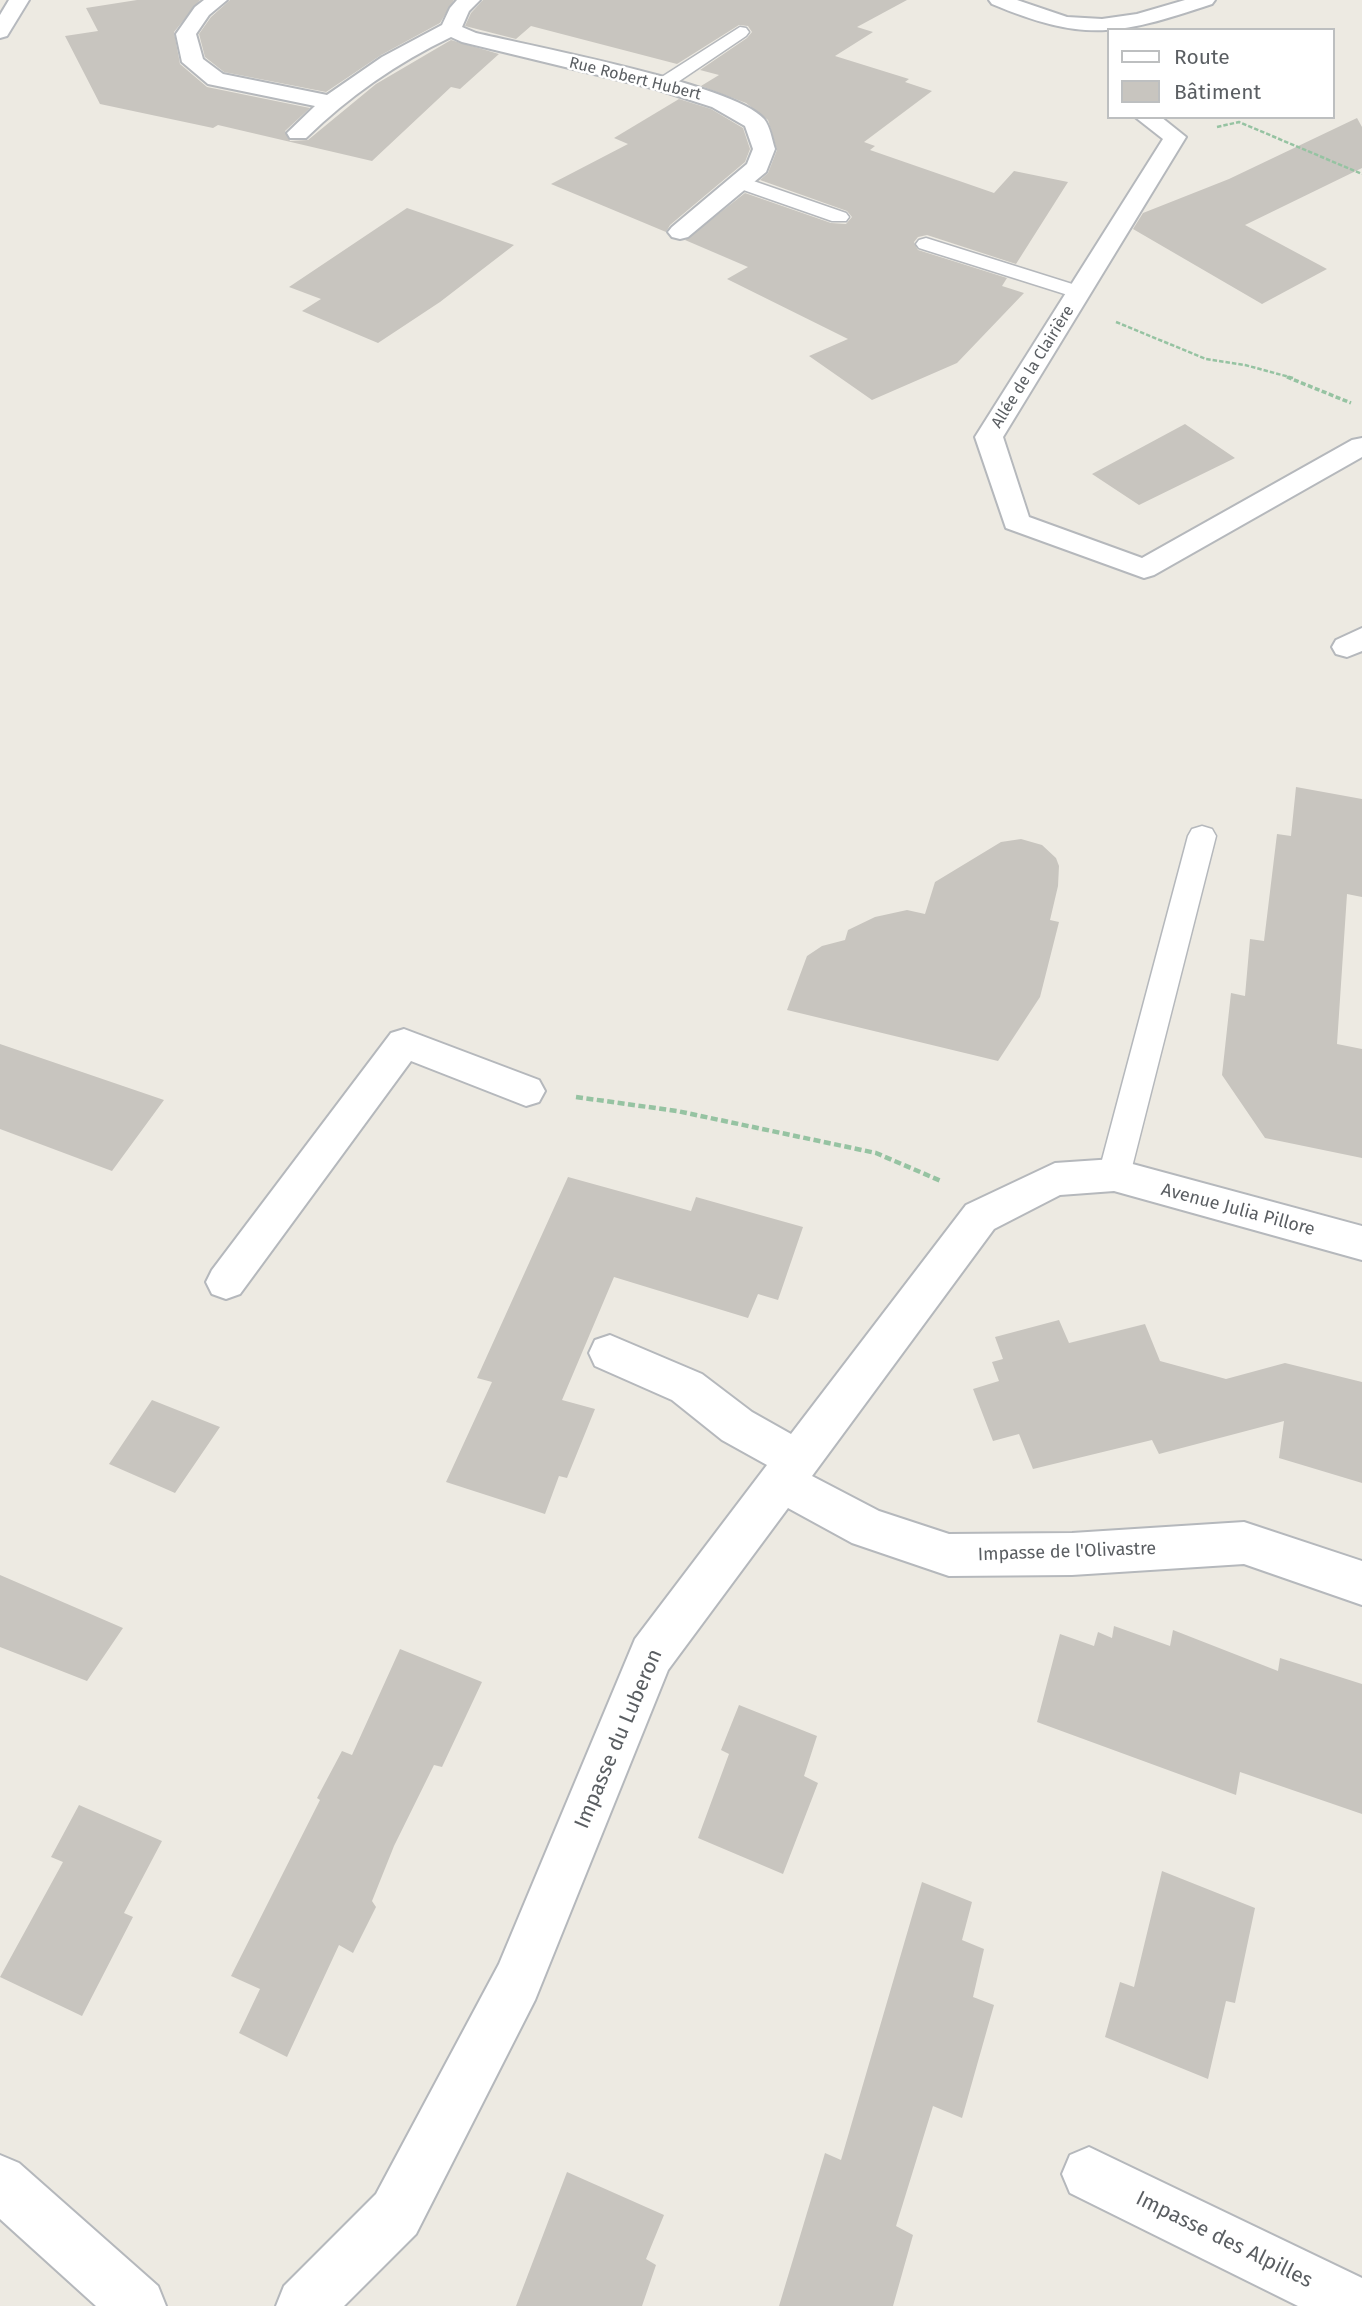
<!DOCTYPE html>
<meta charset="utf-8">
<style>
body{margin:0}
#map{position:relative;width:1362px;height:2306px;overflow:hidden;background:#edeae2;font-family:"Fira Sans",sans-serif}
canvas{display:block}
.legend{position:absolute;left:1107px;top:28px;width:228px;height:91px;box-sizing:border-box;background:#fff;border:2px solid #bdbfc0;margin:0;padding:9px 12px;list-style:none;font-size:21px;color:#5a5e62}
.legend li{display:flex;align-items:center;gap:14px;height:35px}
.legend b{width:35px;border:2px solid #bdbfc0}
</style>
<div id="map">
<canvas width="1362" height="2306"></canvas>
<ul class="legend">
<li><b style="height:9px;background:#fff"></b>Route</li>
<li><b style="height:19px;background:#c8c5bf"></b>Bâtiment</li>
</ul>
</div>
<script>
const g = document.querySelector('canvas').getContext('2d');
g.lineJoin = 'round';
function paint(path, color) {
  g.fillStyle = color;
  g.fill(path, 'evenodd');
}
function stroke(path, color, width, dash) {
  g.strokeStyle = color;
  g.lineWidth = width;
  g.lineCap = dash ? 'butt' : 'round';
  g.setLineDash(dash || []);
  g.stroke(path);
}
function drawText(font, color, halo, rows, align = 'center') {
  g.font = font + ' "Fira Sans",sans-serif';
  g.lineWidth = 5;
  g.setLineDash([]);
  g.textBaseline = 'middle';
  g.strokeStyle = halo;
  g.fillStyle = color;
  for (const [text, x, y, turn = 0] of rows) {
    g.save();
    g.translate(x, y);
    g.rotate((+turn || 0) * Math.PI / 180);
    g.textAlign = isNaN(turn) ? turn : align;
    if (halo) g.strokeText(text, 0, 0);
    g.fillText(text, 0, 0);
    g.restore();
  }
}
const building = new Path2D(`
 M137,0H200L174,32L180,64L207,87L310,108L285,131L290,141L308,140L376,84L451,40L499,54L460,89L451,87L372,161L218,125L213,128L100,104L65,36L98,31L86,8Z
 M230,0H454L440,23L381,55L326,92L224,72L205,57L199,34L211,17Z
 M483,0H907L857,27L873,32L835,56L909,79L905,82L932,91L864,142L875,146L870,150L994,193L1014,171L1068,182L1016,264L927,235L918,237L914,242L918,250L1007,278L1002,286L1024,293L957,363L872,400L809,356L848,339L727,279L748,267L685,240L745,193L831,223L846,224L852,217L847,211L760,180L768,173L777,150L768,120L746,103L701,86L719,75L700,70L747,38L752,32L748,26L739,25L677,64L531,26L516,39L465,26L471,13Z
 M679,99L711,109L743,128L750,149L745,162L670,225L666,232L551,184L628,144L614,138Z
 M1357,118L1362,127V168L1245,225L1327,269L1262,304L1133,229L1143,213L1229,179Z
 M407,208L514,245L440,302L378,343L302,311L321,299L289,287Z
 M1185,424L1235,458L1139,505L1092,474Z
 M1296,787L1362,799V897L1347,894L1337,1044L1362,1049V1158L1265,1138L1222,1075L1231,993L1245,996L1250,939L1264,941L1277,834L1291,836Z
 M1021,839L1042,845L1056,858L1059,866L1058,886L1050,920L1059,922L1040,997L998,1061L787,1010L807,956L822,946L845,940L848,930L875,917L907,910L925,914L935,882L1001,842Z
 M0,1044L164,1100L112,1171L0,1129Z
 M568,1177L691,1211L696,1197L803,1227L778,1300L758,1294L748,1318L614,1277L562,1400L595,1409L567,1478L559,1476L545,1514L446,1482L492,1382L477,1378Z
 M1059,1320L1069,1343L1145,1324L1160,1361L1226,1379L1285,1363L1362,1382V1483L1279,1458L1284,1421L1159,1454L1152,1440L1033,1469L1019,1434L993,1441L973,1389L999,1381L992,1362L1003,1359L995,1337Z
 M152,1400L220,1427L175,1493L109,1464Z
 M0,1575L123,1628L87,1681L0,1647Z
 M1114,1626L1170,1646L1173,1630L1278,1671L1280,1658L1362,1684V1814L1240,1772L1236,1795L1037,1722L1060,1634L1094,1646L1098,1632L1112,1638Z
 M400,1649L482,1682L442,1767L434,1765L394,1846L372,1901L376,1907L353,1953L339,1945L287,2057L239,2033L260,1989L231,1976L320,1800L317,1798L342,1751L352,1755Z
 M739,1705L817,1736L804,1776L818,1783L783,1874L698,1838L729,1754L721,1750Z
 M79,1805L162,1841L124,1913L133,1917L82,2016L0,1977L63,1862L51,1857Z
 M1162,1871L1255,1908L1235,2003L1226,2001L1208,2079L1105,2037L1120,1982L1134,1987Z
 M922,1882L972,1902L962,1940L984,1949L973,1997L994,2005L962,2118L933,2106L896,2226L913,2235L893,2306H779L825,2153L841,2160Z
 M567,2172L664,2215L646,2259L656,2265L642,2306H516Z`);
const pathFar2 = new Path2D(`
 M1217,127L1239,122L1362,174
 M1116,322L1206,359L1245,365L1293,378`);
const pathFar1 = new Path2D(`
 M1287,377L1351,403`);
const path = new Path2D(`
 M576,1097L677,1111L876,1153L941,1181`);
const service = new Path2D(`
 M740,27L746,28L749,32L746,36L669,88H657L654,84L657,80Z
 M739,176L846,213L849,217L846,221H832L732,186L729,182L732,178Z
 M926,238L1085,288L1088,292L1085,296H1071L919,248L916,244L919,240Z
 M1202,826L1212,829L1216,836L1130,1175L1125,1184L1114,1188L1103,1184L1098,1175L1188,836L1192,829Z`);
const minor = new Path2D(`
 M204,0H227L209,15L196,34L203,59L223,74L327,95L382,57L442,25L450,8L457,0H480L469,11L462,27L476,33C530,46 734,84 764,119C770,126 772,140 775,149L766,172L688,237L680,239L672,237L668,232L672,227L747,164L753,149L745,126L712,107L656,89L462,42L451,37C397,63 349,96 306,138H290L287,133L315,106L208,84L182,62L176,34L195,7Z
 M989,0H1017L1067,17L1102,19L1137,14L1185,0H1215L1212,4C1119,35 1085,43 992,4Z
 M1135,117H1161L1186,137L1003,437L1029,517L1142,558L1352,440L1362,438V457L1154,575L1144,578L1006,528L975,437L1163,139Z
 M1362,628V651L1347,657L1336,654L1332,647L1336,640Z
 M404,1029L539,1080L545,1091L539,1102L526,1106L411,1061L240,1294L226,1299L212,1294L206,1282L212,1270L391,1033Z
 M1114,1159L1362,1226V1260L1114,1191L1060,1195L994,1229L812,1476L879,1511L949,1534L1072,1533L1244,1522L1362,1561V1605L1244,1564L1072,1575L949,1576L852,1543L788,1508L668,1670L535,2000L416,2234L344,2306H276L284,2286L376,2194L499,1964L635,1639L767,1465L722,1440L672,1400L595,1366L589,1353L595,1340L610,1335L702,1374L752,1412L791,1434L966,1205L1055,1163Z
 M1089,2147L1362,2278V2306H1298L1070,2193L1062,2174L1070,2155Z
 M0,2155L19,2163L158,2286L166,2306H96L0,2219Z`);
const secondary = new Path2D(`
 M9,0H29L7,36L0,38V15Z`);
const farStreetnames = [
 ["Rue Robert Hubert",635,79,14],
 ["Allée de la Clairière",1033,367,-58]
];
const streetNames = [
 ["Avenue Julia Pillore",1238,1210,15],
 ["Impasse de l'Olivastre",1067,1552,-2]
];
const nearStreetnames = [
 ["Impasse du Luberon",619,1739,-67],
 ["Impasse des Alpilles",1224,2240,26]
];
paint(building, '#c8c5bf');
stroke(service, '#b5b8bc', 3);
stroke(minor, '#b5b8bc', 4);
stroke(secondary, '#b6b9be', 4);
stroke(pathFar2, '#96c3a2', 2.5, [4.5, 2]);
stroke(pathFar1, '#96c3a2', 3.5, [5, 2.5]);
stroke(path, '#96c3a2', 4.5, [7, 3.5]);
paint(service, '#fff');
paint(minor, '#fff');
paint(secondary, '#fff');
drawText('16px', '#5a5e62', '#fff', farStreetnames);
drawText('18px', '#5a5e62', '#fff', streetNames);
drawText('21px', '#5a5e62', '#fff', nearStreetnames);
</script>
